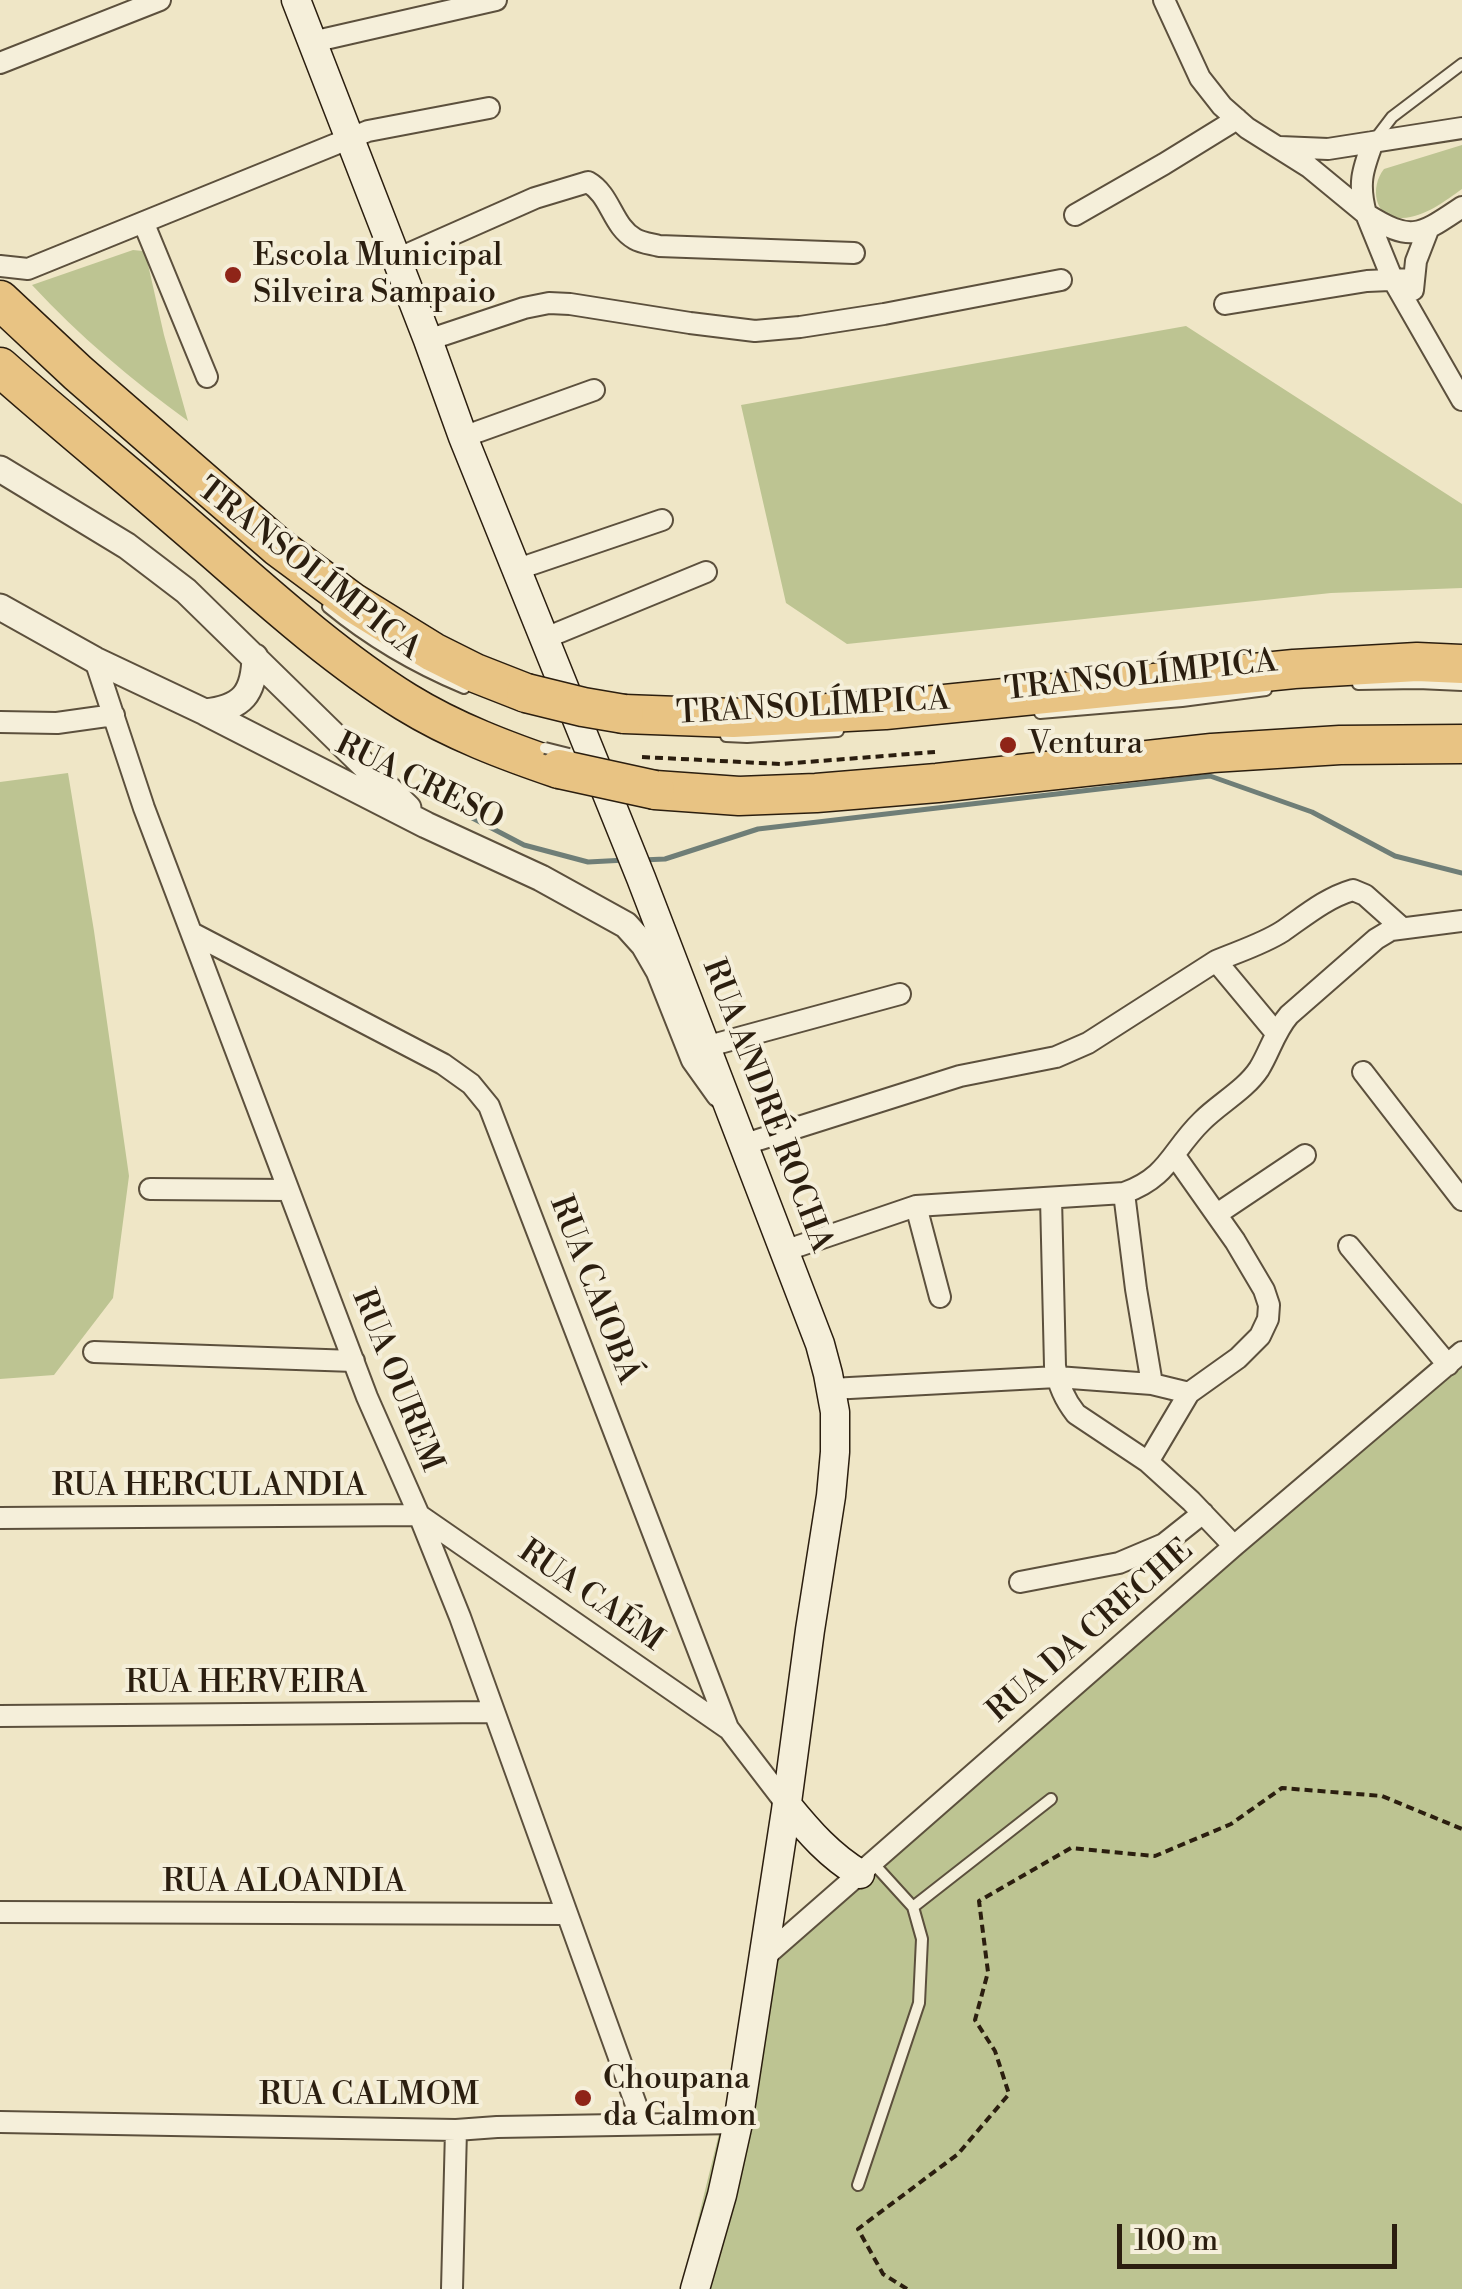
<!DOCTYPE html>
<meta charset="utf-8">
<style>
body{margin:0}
#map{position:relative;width:1462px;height:2289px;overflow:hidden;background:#efe6c6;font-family:"Libre Bodoni",serif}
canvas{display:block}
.scale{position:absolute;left:1117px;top:2224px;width:280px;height:45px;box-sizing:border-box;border:5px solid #2b1e0f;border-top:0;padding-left:12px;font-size:30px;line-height:35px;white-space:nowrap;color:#2b1e0f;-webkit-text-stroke:8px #f5efda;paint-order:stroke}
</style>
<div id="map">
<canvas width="1462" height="2289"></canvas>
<div class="scale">100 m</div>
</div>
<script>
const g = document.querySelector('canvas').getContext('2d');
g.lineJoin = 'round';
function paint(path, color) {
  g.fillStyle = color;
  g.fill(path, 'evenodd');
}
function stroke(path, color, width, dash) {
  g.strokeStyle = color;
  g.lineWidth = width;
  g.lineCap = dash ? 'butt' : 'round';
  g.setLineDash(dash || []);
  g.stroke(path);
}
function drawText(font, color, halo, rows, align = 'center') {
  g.font = font + ' "Libre Bodoni",serif';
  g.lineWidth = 8;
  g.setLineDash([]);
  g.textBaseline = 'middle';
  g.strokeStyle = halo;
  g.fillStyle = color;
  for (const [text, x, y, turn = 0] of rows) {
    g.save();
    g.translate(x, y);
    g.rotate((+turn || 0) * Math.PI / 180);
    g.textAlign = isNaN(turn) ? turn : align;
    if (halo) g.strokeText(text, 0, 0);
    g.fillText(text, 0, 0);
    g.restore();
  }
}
const green = new Path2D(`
 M1462,145V189C1445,201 1425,217 1402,218C1375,220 1369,188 1384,169Z
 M133,250L143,251L147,260L164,335L188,421C132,380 79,336 32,285Z
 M1186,326L1462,504V588L1331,593L847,644L786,603L741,405Z
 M68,773L94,931L129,1176L113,1298L54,1375L0,1379V782Z
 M1462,1354V2289H681L764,1949Z`);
const stream = new Path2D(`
 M428,782L459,811L524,845L588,862L626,860
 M642,860L665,859L758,829L1210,776L1312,812L1395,856L1462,873`);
const path = new Path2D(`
 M642,757L781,764L935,752
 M907,2289L883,2274L858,2229L958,2154L1009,2094L995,2051L975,2020L988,1972L979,1901L1071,1848L1155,1856L1231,1824L1282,1788L1382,1796L1462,1829`);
const service = new Path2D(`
 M1376,138L1392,117L1462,64
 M328,607C368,640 416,668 464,688
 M1358,684L1418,683L1462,685
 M1040,713L1182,701L1266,690
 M726,736L747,737L838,731
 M913,1907L1051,1799
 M858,2185L919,2003L922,1939L913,1907L873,1863`);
const minor = new Path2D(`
 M1164,0L1200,78L1222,106L1247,128L1309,167L1366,214L1392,278L1462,400
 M312,42L496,0
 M0,63L160,0
 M1373,142C1362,171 1358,184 1366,214C1412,243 1420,235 1462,207
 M1280,147L1328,149L1462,128
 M1075,215L1164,164L1237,119
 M144,224L207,377
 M397,259L535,198L588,182C611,195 612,226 635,239C642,243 652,244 659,246L854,253
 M0,266L28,269L368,131L489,108
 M1413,290L1416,261L1428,230
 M1225,304L1367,281L1413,279
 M428,340L524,308L549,303L570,304L690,323L755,331L800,327L884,314L1061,280
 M463,437L594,390
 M515,570L662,520
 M543,639L706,572
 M95,660L144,808L367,1397L419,1515L460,1617L643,2124
 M0,722L57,723L114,715
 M192,933L443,1064L471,1084L489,1106L728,1728L787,1805
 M1216,961C1237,952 1263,944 1283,931C1306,915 1326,898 1353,890L1365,895L1402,928
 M705,1047L900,994
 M1363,1072L1462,1200
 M742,1145L960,1076L1056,1057L1088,1043L1216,961L1276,1033
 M150,1189L288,1190
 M1124,1193L1136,1289L1152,1384L1189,1393
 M1051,1198L1055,1366C1058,1385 1064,1399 1076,1414L1148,1462L1191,1501L1234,1546
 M916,1206L940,1297
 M1217,1214L1305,1155
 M1349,1246L1448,1365
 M784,1251L916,1206L1124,1193C1169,1177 1171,1151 1202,1121C1220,1103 1245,1090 1259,1069C1270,1051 1275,1031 1289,1015L1376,939L1391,930L1462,921
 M94,1352L354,1361
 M831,1389L1057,1377L1152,1384
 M1148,1462L1189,1393L1238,1358L1260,1336L1268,1319L1269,1305L1264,1290L1235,1241L1175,1156
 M0,1518L419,1515L727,1728
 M1020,1582L1119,1563L1164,1544L1203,1513
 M0,1716L493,1712
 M0,1912L567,1914
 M762,1959L1234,1546L1462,1352
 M0,2122L456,2130L497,2127L738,2123
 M452,2289L456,2130`);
const tertiary = new Path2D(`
 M0,469L127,546L186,591L408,808
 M0,607L95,660L205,712L426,825L541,878L626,925L644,945L659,971L694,1059L719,1094
 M205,712C243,708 254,693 255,657`);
const secondary = new Path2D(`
 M296,0L428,340L463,437L641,878L820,1344L828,1374L835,1412V1452L831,1496L810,1630L786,1810L738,2123L722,2195L695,2289
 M787,1805C809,1832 830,1856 860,1874`);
const motorway = new Path2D(`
 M0,300L78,373L278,547L352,602L433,652L475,673L526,693
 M0,367C61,421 124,472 185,525C256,586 326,652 406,702C453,731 506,751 559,769
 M624,714L733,718L885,710L1294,669L1417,662L1462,664
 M655,790L739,796L816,793L937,783L1212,753L1340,745L1462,744`);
const serviceBridge = new Path2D(`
 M545,748L569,754`);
const motorwayBridge = new Path2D(`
 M526,693L583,707L624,714
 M559,769L655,790`);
const markers = [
 [233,275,10,"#8f2418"],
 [1008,745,10,"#8f2418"],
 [583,2098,10,"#8f2418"]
];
const poiNames = [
 ["Escola Municipal",253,257],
 ["Silveira Sampaio",253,294],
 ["Ventura",1028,745],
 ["Choupana",603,2080],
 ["da Calmon",603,2117]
];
const streetNames = [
 ["TRANSOLÍMPICA",308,570,38],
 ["TRANSOLÍMPICA",1141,677,-6],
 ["TRANSOLÍMPICA",813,708,-3],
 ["RUA CRESO",419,783,26],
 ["RUA ANDRÉ ROCHA",766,1106,69],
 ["RUA CAIOBÁ",593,1290,69],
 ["RUA OUREM",396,1381,68],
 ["RUA HERCULANDIA",209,1487],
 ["RUA CAÉM",590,1597,35],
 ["RUA DA CRECHE",1091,1632,-41],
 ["RUA HERVEIRA",246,1684],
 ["RUA ALOANDIA",284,1883],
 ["RUA CALMOM",369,2096]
];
paint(green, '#bdc492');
stroke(stream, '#6f7e77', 5);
stroke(service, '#5c503d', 14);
stroke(minor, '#5c503d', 24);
stroke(tertiary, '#5c503d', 29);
stroke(secondary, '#2b1e0f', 31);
stroke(motorway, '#2b1e0f', 41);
stroke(path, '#2b1e0f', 4, [8, 5]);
stroke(service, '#f5efda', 10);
stroke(minor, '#f5efda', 20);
stroke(tertiary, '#f5efda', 25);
stroke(secondary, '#f5efda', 28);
stroke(motorway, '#e8c383', 38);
stroke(serviceBridge, '#5c503d', 14, []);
stroke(motorwayBridge, '#2b1e0f', 41, []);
stroke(serviceBridge, '#f5efda', 10);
stroke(motorwayBridge, '#e8c383', 38);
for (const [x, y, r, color] of markers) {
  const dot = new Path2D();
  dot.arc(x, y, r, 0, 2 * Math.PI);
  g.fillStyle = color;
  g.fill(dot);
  stroke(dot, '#f5efda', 4);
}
drawText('32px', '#2b1e0f', '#f5efda', poiNames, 'left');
drawText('32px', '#2b1e0f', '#f5efda', streetNames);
</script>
